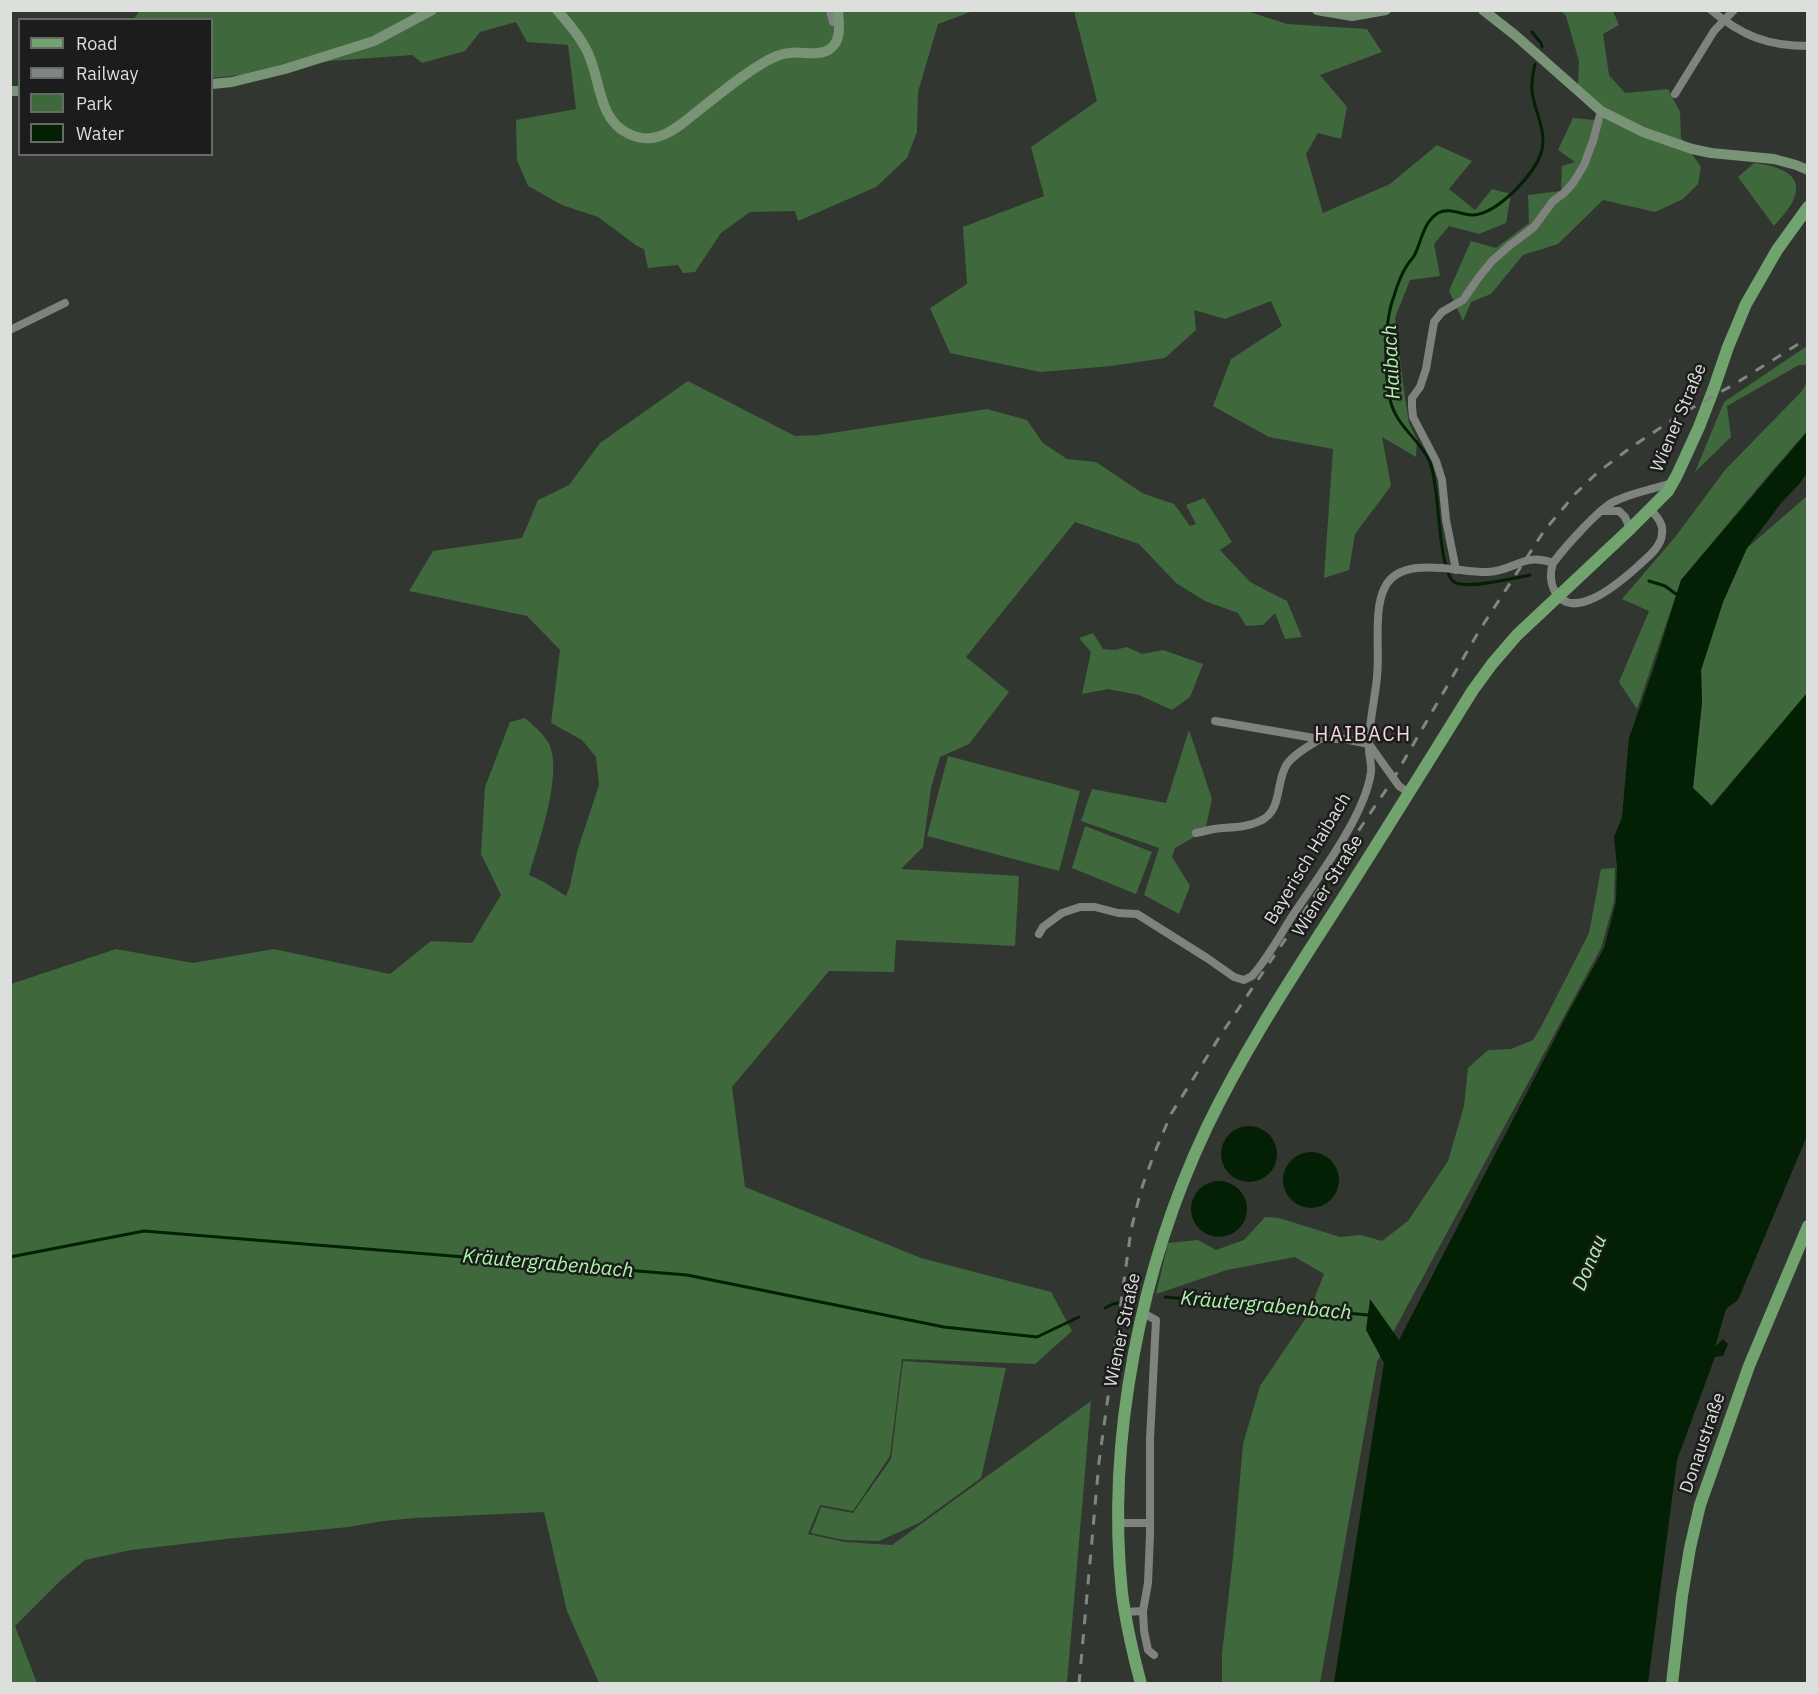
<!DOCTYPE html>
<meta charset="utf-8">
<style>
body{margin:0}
#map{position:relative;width:1818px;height:1694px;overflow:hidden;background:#323631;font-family:"IBM Plex Sans",sans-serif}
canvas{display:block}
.frame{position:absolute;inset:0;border:12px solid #dcdfdc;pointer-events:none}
.legend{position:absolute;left:18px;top:18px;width:195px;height:138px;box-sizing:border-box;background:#1b1c1b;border:2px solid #686a68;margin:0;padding:8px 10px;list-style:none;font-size:18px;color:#dcdfdc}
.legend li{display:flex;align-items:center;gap:12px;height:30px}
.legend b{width:30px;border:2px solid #686a68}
</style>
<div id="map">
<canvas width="1818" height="1694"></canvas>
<div class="frame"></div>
<ul class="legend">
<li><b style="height:8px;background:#71a36e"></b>Road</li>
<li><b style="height:8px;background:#828682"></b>Railway</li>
<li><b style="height:16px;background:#3f683c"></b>Park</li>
<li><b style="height:16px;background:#042004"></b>Water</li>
</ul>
</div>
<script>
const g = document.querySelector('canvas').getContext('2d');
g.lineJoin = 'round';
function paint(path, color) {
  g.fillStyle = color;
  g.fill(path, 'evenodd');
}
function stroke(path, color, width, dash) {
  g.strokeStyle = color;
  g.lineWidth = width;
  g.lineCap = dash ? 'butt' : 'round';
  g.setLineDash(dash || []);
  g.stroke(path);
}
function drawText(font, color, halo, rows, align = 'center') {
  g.font = font + ' "IBM Plex Sans",sans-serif';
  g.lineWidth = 5;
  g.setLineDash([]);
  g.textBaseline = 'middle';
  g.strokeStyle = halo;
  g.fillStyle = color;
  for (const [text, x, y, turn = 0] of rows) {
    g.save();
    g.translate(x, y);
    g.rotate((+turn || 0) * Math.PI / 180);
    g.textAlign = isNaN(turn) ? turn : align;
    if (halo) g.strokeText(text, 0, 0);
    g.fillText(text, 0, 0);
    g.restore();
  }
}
const green = new Path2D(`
 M140,10L973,11L938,24L918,92L917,132L907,158L876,187L798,221L795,211L750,212L721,233L695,272L683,273L678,265L648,268L644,249L637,246L598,217L562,205L528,186L517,160L516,120L576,109L568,45L527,42L516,22L480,32L465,51L422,63L412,55L330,61L240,75L212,78V20H133Z
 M1074,11H1247L1287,24L1367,29L1382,52L1320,75L1347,107L1341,139L1318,133L1306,154L1323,213L1390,184L1437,145L1472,161L1449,189L1475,210L1492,189L1511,194L1506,223L1479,234L1449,226L1434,244L1440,276L1410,280L1395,318L1404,391L1409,423L1417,440L1416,457L1382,437L1391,486L1355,534L1349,570L1324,578L1333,449L1269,437L1213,406L1231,359L1282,326L1271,301L1225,319L1194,310L1196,330L1165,358L1111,366L1040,372L950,353L930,308L967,284L963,227L1044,196L1031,147L1097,101Z
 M1561,11H1613L1619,25L1603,34L1609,75L1625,93L1668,89L1680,112L1681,138L1701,167L1698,184L1683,199L1655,212L1603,200L1558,244L1523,255L1491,294L1471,302L1463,321L1449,291L1471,241L1496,248L1529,223L1528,195L1561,191L1562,166L1575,162L1558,150L1573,118L1594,120L1607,110L1578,85L1579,61L1566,16Z
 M1754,163C1776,166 1808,173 1792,203C1787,211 1780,219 1774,226L1738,177Z
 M1807,346V365H1799L1727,406L1731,437L1695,472L1724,402Z
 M688,381L795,436L819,435L987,409L1027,420L1043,443L1067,459L1096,462L1142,493L1174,504L1190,526L1196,524L1186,505L1204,498L1232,542L1220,550L1250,582L1287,601L1302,637L1285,639L1275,613L1263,625L1246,626L1238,613L1205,601L1176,583L1139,544L1075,522L966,657L1009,692L969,744L940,757L931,788L923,847L901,869L1019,876L1015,946L896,940L894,972L829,971L732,1087L745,1187L921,1258L1051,1292L1072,1331L1035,1364L902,1359L890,1456L853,1511L820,1505L808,1534L845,1542L892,1545L1091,1401L1067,1683H599L567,1611L544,1512L415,1518L383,1521L348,1527L226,1539L131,1550L85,1560L61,1580L15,1626L37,1683H11V984L116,949L193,963L274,949L390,974L431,941L472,943L501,895L481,854L485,787L510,722L525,718C533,725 546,736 550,746C562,777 538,844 529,875L544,882L566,896L570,886L577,852L599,785L596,757L582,740L551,723L560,650L527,616L409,591L433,551L522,538L538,500L569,485L600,443Z
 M1807,382V431L1766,478L1681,580L1637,709L1619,682L1649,611L1622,599L1676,536L1725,470L1802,391Z
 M1807,496V693L1711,806L1693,788L1702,702L1701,670L1723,602L1747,548Z
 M1093,633L1103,649L1115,650L1127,647L1142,654L1163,650L1203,664L1190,697L1172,710L1139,695L1108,689L1082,694L1091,652L1079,638Z
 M1189,730L1212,799L1205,831L1175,848L1172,857L1190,886L1179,914L1144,895L1159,848L1081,821L1092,789L1166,803Z
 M948,756L1080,791L1059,871L927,836Z
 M1085,826L1152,852L1136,894L1072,868Z
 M1615,868L1614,902L1601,948L1377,1362L1320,1683H1222V1654L1233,1557L1243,1444L1260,1386L1308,1315L1324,1274L1295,1257L1227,1270L1156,1294L1168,1243L1198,1240L1216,1250L1244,1240L1265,1217L1279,1218L1340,1237L1361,1235L1382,1241L1408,1221L1448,1161L1464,1106L1468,1068L1488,1050L1511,1049L1533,1040L1542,1025L1589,933L1601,869Z
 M903,1361L1006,1368L981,1478L919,1523L879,1541L844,1540L811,1533L821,1507L853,1513L891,1459Z`);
const water = new Path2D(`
 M1807,432V473L1800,483L1782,502L1747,548L1723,602L1701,670L1702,702L1693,788L1712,806L1807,693V1136L1738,1300L1726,1309L1715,1347L1723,1339L1728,1344L1723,1356L1715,1357L1677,1460L1648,1683H1334L1384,1363L1366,1330L1370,1299L1399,1340L1568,1013L1604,948L1616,902L1617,867L1614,837L1622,817L1629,738L1654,667L1681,580Z
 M1221 1154a28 28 0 1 1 56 0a28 28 0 1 1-56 0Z
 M1283 1180a28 28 0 1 1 56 0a28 28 0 1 1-56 0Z
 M1191 1209a28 28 0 1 1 56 0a28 28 0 1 1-56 0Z`);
const stream = new Path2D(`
 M1532,32L1541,43L1542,47
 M1530,575C1515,578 1467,590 1454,582C1440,572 1439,505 1435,486C1434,477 1433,468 1429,460C1419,439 1395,425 1390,399C1384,372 1384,322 1394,296C1397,286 1401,275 1406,267C1409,261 1414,258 1416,252C1422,238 1424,222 1438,213C1449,207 1462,215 1473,215C1497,214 1534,175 1541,153C1548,132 1534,111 1532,91C1531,82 1533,73 1535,64
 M1649,581L1665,586L1676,594
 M10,1257L144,1231L687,1275L944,1327L1037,1337L1079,1317
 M1165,1297L1368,1315
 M1105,1308L1113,1304L1133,1300`);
const street = new Path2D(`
 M830,10L833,22H839
 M1711,10C1742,36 1768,46 1808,46
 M1675,94L1714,31L1734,10
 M10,330L65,303
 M1651,510C1657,517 1664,524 1662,534C1661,548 1646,558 1637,567C1621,581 1572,625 1554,590C1550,581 1550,572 1553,563C1565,547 1597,511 1613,502C1631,493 1653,489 1672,483
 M1603,511H1619L1625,517L1630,529
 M1456,570L1446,520L1442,480L1436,461L1413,417L1412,407V398L1420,387L1426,369L1434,322L1442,312L1463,300L1479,277L1492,261L1509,246L1534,227L1553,201L1564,193L1573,183L1584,165L1593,141L1601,111
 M1215,721L1320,739H1344L1369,744L1399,786L1409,793
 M1196,833C1202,832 1208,830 1214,829C1230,827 1246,828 1260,821C1283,811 1275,782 1287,764C1295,753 1309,746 1320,739
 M1039,934L1043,927L1062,913L1080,907H1095L1118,913L1137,914L1207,958L1234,977L1244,980L1252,976C1268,958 1280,935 1293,915C1318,877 1365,816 1371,772C1372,763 1368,754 1369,745C1369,722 1375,699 1377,677C1380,651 1373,609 1385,587C1402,554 1459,573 1487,572C1515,571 1523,552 1553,563
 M1143,1313L1156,1320L1150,1439V1535L1148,1583L1143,1611L1144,1631L1148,1650L1154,1655
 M1119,1523H1150
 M1125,1612L1143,1611`);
const secondary = new Path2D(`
 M557,10C568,23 580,36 587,51C601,78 597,119 629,134C638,138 650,140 660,136C673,132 684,122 694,114C712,100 730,85 749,72C761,64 775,54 790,53C802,51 819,57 830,49C842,40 839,24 838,10
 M1317,10L1352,16L1386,10
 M1483,10L1515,35L1601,111L1643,132L1692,149L1711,153L1774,159L1796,165L1808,170
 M212,84L232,82L285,69L374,41L432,10
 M10,91H20`);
const primary = new Path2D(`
 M1141,1684C1133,1654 1126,1624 1122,1593C1106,1439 1141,1266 1207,1127C1244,1050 1291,979 1337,907C1383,835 1428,762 1473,690L1492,664L1517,635L1630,529L1668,491L1677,475L1699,427L1714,388L1728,347L1746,304L1777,250L1808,207
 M1672,1684L1682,1596L1690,1548L1700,1505L1749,1366L1808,1226`);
const rail = new Path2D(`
 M1079,1684L1099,1462L1131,1230L1141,1190L1154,1154L1171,1114L1222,1033L1392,781L1479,631L1544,531L1576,493L1597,473L1630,448L1683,413L1733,385L1808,338`);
const streetNames = [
 ["Wiener Straße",1679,418,-67],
 ["Bayerisch Haibach",1308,859,-59],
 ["Wiener Straße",1328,886,-58],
 ["Wiener Straße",1123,1330,-78],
 ["Donaustraße",1703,1443,-71]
];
const waterNames = [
 ["Haibach",1392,362,-93],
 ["Donau",1590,1263,-67],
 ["Kräutergrabenbach",548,1264,5],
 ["Kräutergrabenbach",1266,1306,5]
];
const neighbourhoodNames = [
 ["HAIBACH",1363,735]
];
paint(green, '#3f683c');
paint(water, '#042004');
stroke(stream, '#042004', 3);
stroke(street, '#7f837e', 8);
stroke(secondary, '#789376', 10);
stroke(primary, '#71a36e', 12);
stroke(rail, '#828682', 3, [10, 10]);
drawText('18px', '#dcdfdc', '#1b1c1b', streetNames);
drawText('italic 20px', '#acf7a7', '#1b1c1b', waterNames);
g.letterSpacing = '1.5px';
drawText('20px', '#f5d5e1', '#1b1c1b', neighbourhoodNames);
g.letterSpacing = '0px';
</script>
